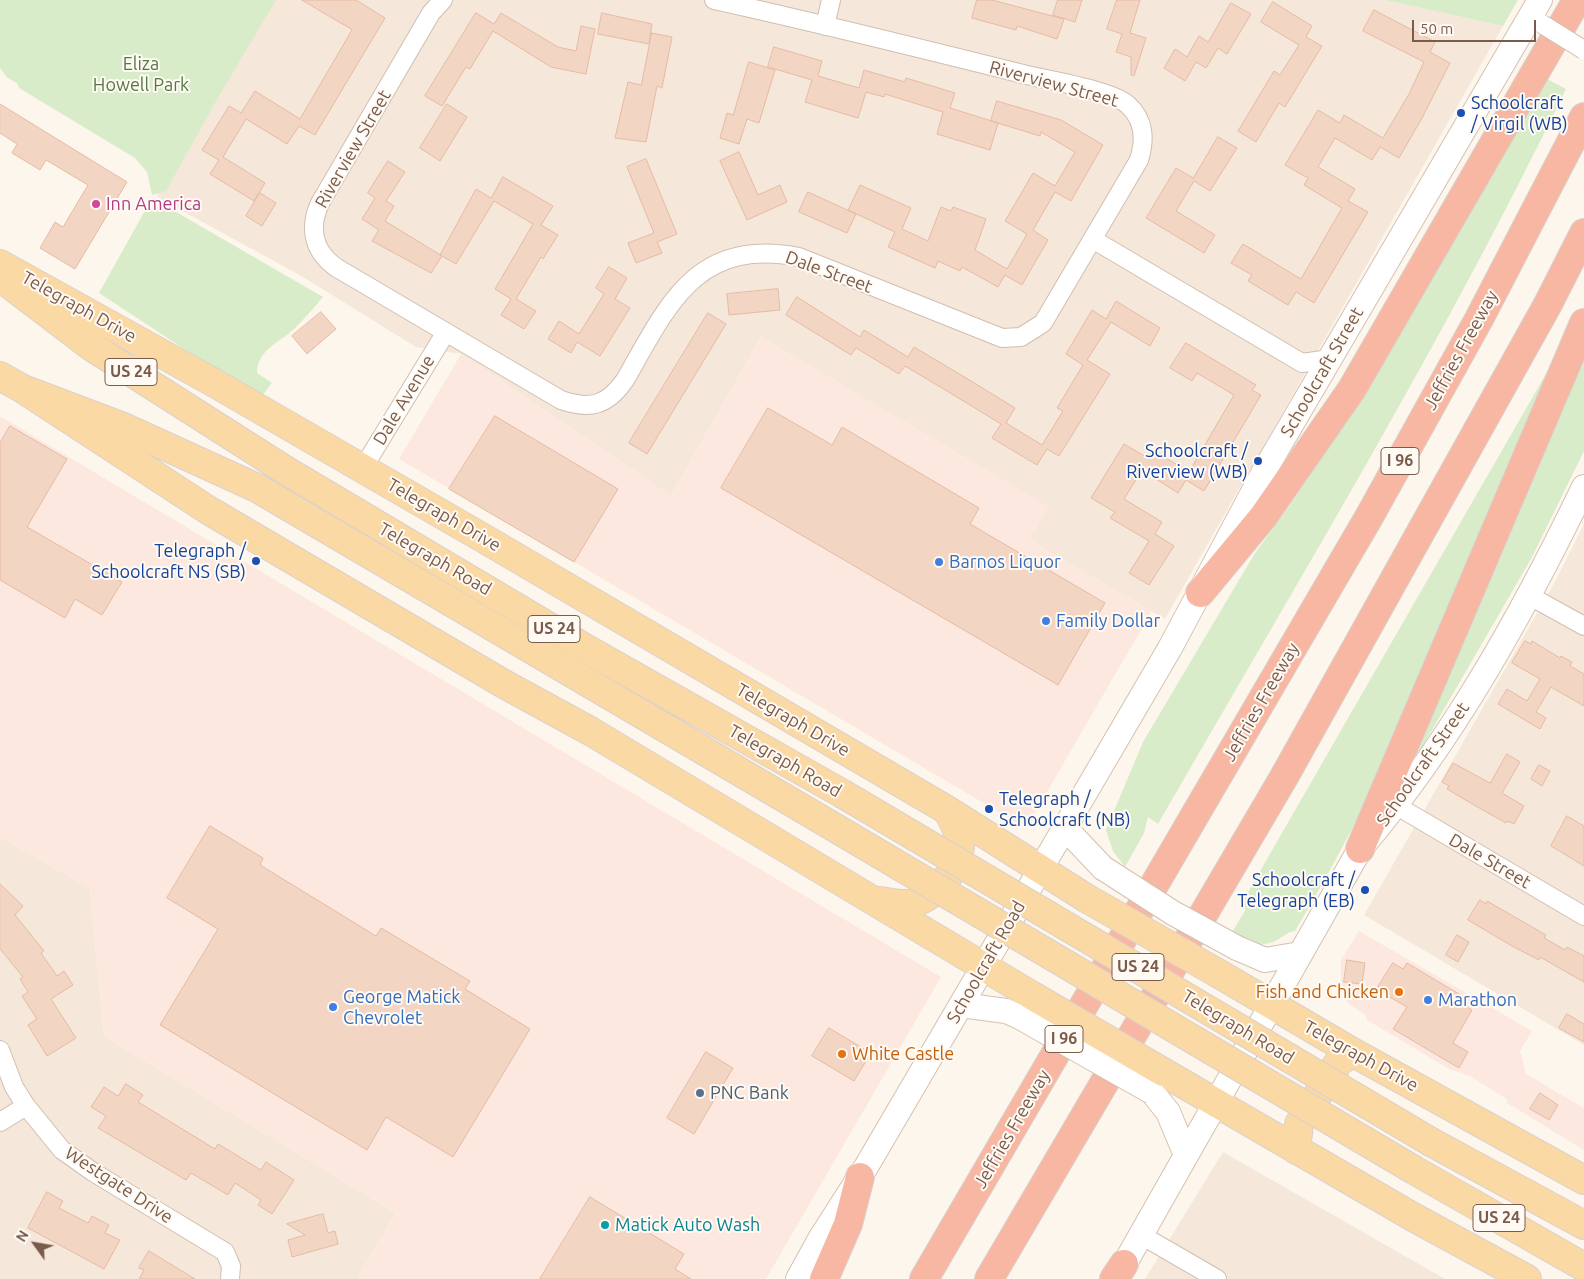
<!DOCTYPE html>
<style>
body{margin:0}
#map{position:relative;width:1584px;height:1279px;overflow:hidden;background:#fdf6ec;font-family:Ubuntu,sans-serif}
canvas{display:block}
.north{position:absolute;left:10px;top:1219px;width:50px;height:50px;-webkit-text-stroke:4px #fffaf3;paint-order:stroke;rotate:302deg;font-size:14px;font-weight:700;line-height:20px;text-align:center;color:#7a5c4d}
.north::after{content:'';display:block;margin:auto;width:18px;height:22px;background:#7a5c4d;clip-path:polygon(50% 0,100% 100%,50% 72%,0 100%)}
.scale{position:absolute;left:1412px;top:20px;width:124px;height:22px;box-sizing:border-box;border:2px solid #7a5c4d;border-top:0;padding-left:6px;font-size:15px;line-height:18px;white-space:nowrap;color:#7a5c4d;-webkit-text-stroke:4px #fffaf3;paint-order:stroke}
</style>
<div id="map">
<canvas width="1584" height="1279"></canvas>
<div class="north">N</div>
<div class="scale">50 m</div>
</div>
<script>
const g = document.querySelector('canvas').getContext('2d');
g.lineJoin = 'round';
function paint(path, color) {
  g.fillStyle = color;
  g.fill(path, 'evenodd');
}
function stroke(path, color, width, dash) {
  g.strokeStyle = color;
  g.lineWidth = width;
  g.lineCap = dash ? 'butt' : 'round';
  g.setLineDash(dash || []);
  g.stroke(path);
}
function drawText(font, color, halo, rows, align = 'center') {
  g.font = font + ' Ubuntu,sans-serif';
  g.lineWidth = 4;
  g.setLineDash([]);
  g.textBaseline = 'middle';
  g.strokeStyle = halo;
  g.fillStyle = color;
  for (const [text, x, y, turn = 0] of rows) {
    g.save();
    g.translate(x, y);
    g.rotate((+turn || 0) * Math.PI / 180);
    g.textAlign = isNaN(turn) ? turn : align;
    if (halo) g.strokeText(text, 0, 0);
    g.fillText(text, 0, 0);
    g.restore();
  }
}
const residential = new Path2D(`
 M272,0H1385L1503,26L1165,619L1029,540L1048,507L761,337L671,496L461,354L416,347L303,277L157,197L164,182Z
 M1584,524V1045L1364,915L1556,580Z
 M0,837L90,888L104,1036L396,1213L357,1279H0Z
 M1223,1152L1445,1279H1145Z`);
const commercial = new Path2D(`
 M761,337L1049,507L1029,540L1152,611L1026,828L399,459L461,354L671,496Z
 M0,416L941,977L766,1279H357L396,1213L104,1036L90,888L0,837Z
 M1359,931L1532,1031L1520,1051L1526,1074L1584,1108V1150L1507,1103V1099L1470,1076L1449,1069L1367,1020L1365,1015L1348,1003L1341,984V960Z`);
const green = new Path2D(`
 M0,0H276L216,101L166,191L152,195L147,172L135,158L19,88L18,84L7,77L0,68Z
 M1385,0H1518L1503,26Z
 M1547,79L1566,89C1444,341 1298,581 1158,824L1148,817L1144,833L1125,867L1113,851L1106,830L1143,742L1255,553L1290,505L1341,429Z
 M152,198L323,297C314,308 304,319 294,329C279,343 257,350 257,373L272,383L262,396L254,395L99,293Z
 M1562,346L1375,782C1351,833 1324,882 1295,931C1287,932 1284,936 1277,940C1261,949 1246,942 1231,934L1246,909L1240,906Z
 M1584,360V451L1531,559L1418,754L1413,751Z`);
const building = new Path2D(`
 M302,0H356L385,18L315,135L299,126L287,144L246,119L223,157L265,183L254,201L210,174L219,160L202,150L229,106L241,113L255,91L300,119L352,30Z
 M977,0H992L1064,19L1057,39L1017,26L1016,30L972,18Z
 M1058,0H1082L1075,22L1053,15Z
 M1117,0H1140L1130,33L1146,38L1134,76L1131,75V57L1116,52L1122,34L1107,29Z
 M1273,2L1312,26L1306,37L1322,46L1285,107L1279,103L1256,142L1238,131L1274,71L1280,75L1299,45L1261,22Z
 M1231,3L1251,14L1227,54L1218,48L1206,68L1196,62L1185,81L1164,68L1175,49L1187,57L1199,36L1208,42Z
 M1374,10L1435,42L1430,52L1450,63L1422,118L1399,158L1380,147L1372,160L1335,138L1318,167L1355,189L1348,201L1368,212L1314,303L1296,292L1288,305L1248,281L1252,275L1231,263L1243,244L1301,279L1342,208L1304,185L1308,178L1285,165L1318,110L1340,123L1344,115L1383,138L1409,94L1424,62L1363,31Z
 M476,13L494,24L501,13L558,47L576,51L581,26L595,29L586,74L551,67L493,31L470,69L466,67L442,106L425,96Z
 M602,13L652,24L649,44L598,34Z
 M652,33L672,37L662,88L657,86L646,142L615,138L628,82L641,85Z
 M774,47L822,61L818,76L859,88L864,70L905,82L906,78L955,93L950,108L998,123L990,150L937,134L943,112L885,94L884,97L866,92L858,118L805,102L812,80L768,67Z
 M749,62L775,70L759,123L747,119L739,144L720,138L727,113L733,115Z
 M997,101L1061,120L1103,145L1071,201L1055,192L1033,230L1048,240L1022,285L1005,275L998,287L962,267L960,271L938,261L935,268L888,247L895,232L848,210L860,185L911,208L902,229L928,241L941,207L951,211L953,207L986,219L975,250L1007,269L1027,234L1005,221L1033,173L1055,186L1075,152L1041,132L1040,136L991,121Z
 M0,104L127,182L75,269L40,248L55,222L63,227L88,185L46,160L40,170L12,153L17,144L0,133Z
 M447,104L467,117L440,161L420,148Z
 M1218,137L1237,148L1210,191L1194,181L1176,211L1215,235L1204,253L1146,218L1176,168L1193,178Z
 M739,152L758,195L780,185L787,202L747,220L720,161Z
 M646,159L677,234L657,242L662,253L636,263L628,243L654,233L627,167Z
 M388,161L405,172L386,201L394,206L385,221L442,256L431,273L372,241L379,230L362,219L375,198L368,193Z
 M503,177L553,206L541,225L558,235L543,259L541,257L516,299L536,311L524,329L501,315L511,299L495,289L533,224L494,201L456,264L440,255L476,189L491,198Z
 M808,192L856,214L847,233L799,212Z
 M260,193L276,203L262,226L246,216Z
 M609,267L627,278L615,299L630,308L600,356L577,342L571,353L548,339L559,321L579,334L604,294L596,288Z
 M778,289L780,310L729,315L727,294Z
 M797,297L860,337L864,330L908,357L914,347L971,381L1015,408L1006,423L1042,445L1063,411L1057,408L1083,365L1066,354L1092,310L1106,319L1116,301L1160,328L1150,346L1111,322L1087,360L1110,374L1059,456L1047,449L1037,465L992,438L1001,424L947,391L905,366L899,374L856,348L851,355L786,315Z
 M321,312L336,329L307,354L292,336Z
 M708,313L726,324L647,454L629,443Z
 M1186,343L1256,385L1252,390L1261,395L1204,491L1186,480L1178,493L1142,470L1124,499L1162,522L1155,534L1174,546L1149,585L1129,573L1149,541L1110,518L1115,512L1091,498L1124,444L1146,457L1151,449L1189,472L1234,395L1197,373L1192,381L1170,368Z
 M768,408L832,445L842,427L979,508L970,524L1105,603L1058,685L721,488Z
 M495,416L618,489L574,562L449,489Z
 M10,426L67,459L27,527L122,582L102,615L75,599L65,618L0,580V443Z
 M1525,641L1531,644L1532,641L1560,658L1561,656L1572,662L1570,666L1584,674V706L1551,687L1536,712L1546,718L1540,729L1498,704L1507,689L1527,701L1540,679L1512,663Z
 M1507,754L1520,762L1502,793L1524,806L1514,824L1507,821L1506,823L1474,805L1447,789L1449,786L1442,782L1453,763L1490,783Z
 M1539,765L1550,771L1542,786L1531,779Z
 M1567,816L1584,826V866L1551,846Z
 M210,826L263,858L260,865L376,936L381,928L470,981L465,989L530,1029L453,1157L386,1117L367,1150L160,1025L218,929L167,898Z
 M0,884L23,906L15,915L44,951L41,953L57,976L64,971L73,985L51,999L76,1038L47,1056L28,1025L37,1019L22,996L28,992L20,979L23,977L0,949Z
 M1480,900L1486,904L1487,901L1546,935L1544,938L1565,950L1567,947L1584,956V982L1540,957L1539,960L1512,946L1468,920Z
 M1457,935L1469,942L1458,962L1446,955Z
 M1347,960L1365,963L1362,984L1344,982Z
 M1393,963L1403,969L1407,963L1464,997L1460,1003L1472,1010L1453,1043L1468,1052L1459,1068L1393,1029L1407,1007L1386,995L1389,988L1378,987Z
 M1567,1014L1584,1024V1042L1559,1028Z
 M829,1028L871,1053L854,1081L812,1056Z
 M706,1052L733,1068L694,1134L667,1118Z
 M126,1084L143,1095L138,1102L215,1149L218,1144L261,1170L266,1162L294,1180L272,1214L258,1205L261,1200L235,1183L228,1195L191,1173L186,1180L98,1128L106,1116L91,1107L104,1087L118,1096Z
 M1540,1093L1558,1105L1549,1120L1530,1109Z
 M47,1192L63,1201L59,1208L88,1223L92,1216L109,1225L105,1233L120,1240L104,1269L28,1228Z
 M590,1197L684,1254L675,1269L691,1279H540Z
 M323,1214L328,1233L335,1231L338,1244L292,1257L288,1240L305,1235L287,1224Z
 M149,1251L195,1279H139L144,1270L139,1268Z`);
const minor = new Path2D(`
 M443,0L431,13L320,203C308,229 314,252 337,268L561,400C590,410 607,406 625,380C668,305 696,237 799,257L1002,338L1021,337L1043,323L1139,160C1145,141 1145,120 1128,105C1111,90 1051,81 1027,75C923,49 819,23 714,0
 M825,26L831,0
 M1094,240L1302,363L1330,359
 M363,468L446,332
 M1528,595L1584,626
 M1397,806L1584,916
 M0,1050L14,1087L26,1106L62,1150L93,1172L225,1252L231,1266L230,1279
 M0,1122L26,1106
 M1141,1235L1217,1279`);
const secondary = new Path2D(`
 M1065,828L1103,868
 M1237,948L1265,960L1300,954
 M961,1005L1006,1011L1018,1016
 M1152,1092L1168,1112L1186,1155
 M798,1279L820,1239L866,1167L1170,648L1267,466L1540,0
 M1116,1279L1360,849C1452,741 1522,615 1584,487`);
const primary = new Path2D(`
 M0,264L211,381L483,538L947,810L1086,898
 M9,284L92,347L285,470L583,647L843,794
 M0,376L23,389L121,426L257,488L827,823
 M23,389L208,510L504,684L590,731L1031,995
 M879,901C889,902 904,906 913,903C937,896 961,867 960,842C959,830 952,819 947,810
 M1221,975L1354,1053L1584,1180
 M1163,1072L1413,1217L1527,1279
 M1431,1142L1584,1225
 M1296,1150L1299,1124L1340,1060L1354,1053
 M1414,1170L1584,1267`);
const motorway = new Path2D(`
 M1200,593L1263,517L1352,389L1577,0
 M1360,849L1584,323
 M824,1279L848,1224L860,1177
 M924,1279L1369,517L1479,319L1584,117
 M989,1279L1284,777L1548,304L1584,233
 M1114,1279L1124,1264`);
const minorBridge = new Path2D(`
 M1542,24L1584,50`);
const secondaryBridge = new Path2D(`
 M1103,868L1173,913L1237,948
 M1018,1016L1152,1092`);
const primaryBridge = new Path2D(`
 M843,794L1431,1142
 M827,823L1414,1170
 M1086,898L1221,975
 M1031,995L1163,1072`);
const markers = [
 [1461,113,5,"#1a4fb4"],
 [96,204,5,"#d1479c"],
 [1258,461,5,"#1a4fb4"],
 [256,561,5,"#1a4fb4"],
 [939,562,5,"#3f7fe0"],
 [1046,621,5,"#3f7fe0"],
 [989,809,5,"#1a4fb4"],
 [1365,890,5,"#1a4fb4"],
 [1399,992,5,"#e8710a"],
 [1428,1000,5,"#3f7fe0"],
 [333,1007,5,"#3f7fe0"],
 [842,1054,5,"#e8710a"],
 [700,1093,5,"#5c6f8a"],
 [605,1225,5,"#0f9aa8"]
];
const shields = [
 [131,372,52],
 [1400,461,38],
 [554,629,52],
 [1138,967,52],
 [1064,1039,38],
 [1499,1218,52]
];
const shieldNames = [
 ["US 24",131,372],
 ["I 96",1400,461],
 ["US 24",554,629],
 ["US 24",1138,967],
 ["I 96",1064,1039],
 ["US 24",1499,1218]
];
const parkNames = [
 ["Eliza",141,64],
 ["Howell Park",141,85]
];
const streetNames = [
 ["Riverview Street",1054,84,15],
 ["Riverview Street",353,149,-60],
 ["Dale Street",829,272,20],
 ["Telegraph Drive",79,307,29],
 ["Jeffries Freeway",1461,350,-61],
 ["Schoolcraft Street",1322,372,-60],
 ["Dale Avenue",404,400,-59],
 ["Telegraph Drive",444,515,30],
 ["Telegraph Road",435,559,30],
 ["Jeffries Freeway",1261,702,-60],
 ["Telegraph Drive",793,720,30],
 ["Telegraph Road",785,761,30],
 ["Schoolcraft Street",1423,764,-55],
 ["Dale Street",1490,861,30],
 ["Schoolcraft Road",986,962,-60],
 ["Telegraph Road",1238,1027,31],
 ["Telegraph Drive",1361,1056,29],
 ["Jeffries Freeway",1012,1129,-60],
 ["Westgate Drive",119,1185,33]
];
const transitNames = [
 ["Schoolcraft",1471,103,"left"],
 ["/ Virgil (WB)",1471,124,"left"],
 ["Schoolcraft /",1248,451],
 ["Riverview (WB)",1248,472],
 ["Telegraph /",246,551],
 ["Schoolcraft NS (SB)",246,572],
 ["Telegraph /",999,799,"left"],
 ["Schoolcraft (NB)",999,820,"left"],
 ["Schoolcraft /",1355,880],
 ["Telegraph (EB)",1355,901]
];
const hotelNames = [
 ["Inn America",106,204]
];
const shopNames = [
 ["Barnos Liquor",949,562],
 ["Family Dollar",1056,621],
 ["George Matick",343,997],
 ["Chevrolet",343,1018],
 ["Marathon",1438,1000]
];
const foodNames = [
 ["Fish and Chicken",1389,992],
 ["White Castle",852,1054,"left"]
];
const serviceNames = [
 ["PNC Bank",710,1093]
];
const cultureNames = [
 ["Matick Auto Wash",615,1225]
];
paint(residential, '#f5e8da');
paint(commercial, '#fde8e0');
paint(green, '#d8ecc9');
paint(building, '#f3d5c3');
stroke(building, '#e6bba3', 1);
stroke(minor, '#d1beb0', 20);
stroke(secondary, '#d6c0b0', 26);
stroke(primary, '#dad1cd', 30);
stroke(motorway, '#dad1cd', 30);
stroke(minor, '#fff', 18);
stroke(secondary, '#fff', 24);
stroke(primary, '#fbd9a5', 28);
stroke(motorway, '#f7b7a3', 28);
stroke(minorBridge, '#d1beb0', 20, []);
stroke(secondaryBridge, '#d6c0b0', 26, []);
stroke(primaryBridge, '#dad1cd', 30, []);
stroke(minorBridge, '#fff', 18);
stroke(secondaryBridge, '#fff', 24);
stroke(primaryBridge, '#fbd9a5', 28);
for (const [x, y, r, color] of markers) {
  const dot = new Path2D();
  dot.arc(x, y, r, 0, 2 * Math.PI);
  g.fillStyle = color;
  g.fill(dot);
  stroke(dot, '#fffaf3', 2);
}
for (const [x, y, w] of shields) {
  const box = new Path2D();
  box.roundRect(x - w / 2, y - 13.5, w, 27, 4);
  g.fillStyle = '#fffaf3';
  g.fill(box);
  stroke(box, '#7a5c4d', 1);
}
drawText('bold 16px', '#7a5c4d', null, shieldNames);
drawText('18px', '#537a41', '#fffaf3', parkNames);
drawText('18px', '#7a5c4d', '#fffaf3', streetNames);
drawText('18px', '#164399', '#fffaf3', transitNames, 'right');
drawText('18px', '#b23c85', '#fffaf3', hotelNames, 'left');
drawText('18px', '#366cbe', '#fffaf3', shopNames, 'left');
drawText('18px', '#c56008', '#fffaf3', foodNames, 'right');
drawText('18px', '#4e5e75', '#fffaf3', serviceNames, 'left');
drawText('18px', '#0d838f', '#fffaf3', cultureNames, 'left');
</script>
